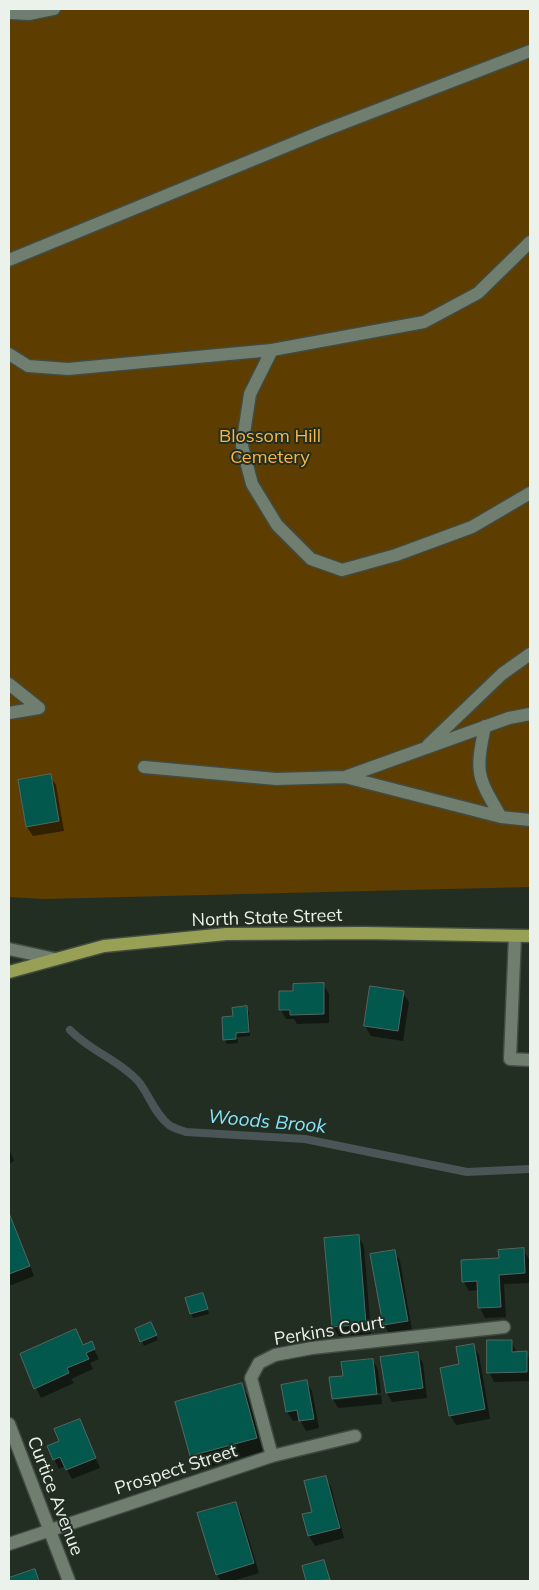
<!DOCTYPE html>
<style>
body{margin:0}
#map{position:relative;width:539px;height:1590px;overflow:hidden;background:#222e22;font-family:Mulish,sans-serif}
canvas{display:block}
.frame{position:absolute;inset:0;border:10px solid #ebf2eb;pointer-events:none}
</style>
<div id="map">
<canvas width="539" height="1590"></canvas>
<div class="frame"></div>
</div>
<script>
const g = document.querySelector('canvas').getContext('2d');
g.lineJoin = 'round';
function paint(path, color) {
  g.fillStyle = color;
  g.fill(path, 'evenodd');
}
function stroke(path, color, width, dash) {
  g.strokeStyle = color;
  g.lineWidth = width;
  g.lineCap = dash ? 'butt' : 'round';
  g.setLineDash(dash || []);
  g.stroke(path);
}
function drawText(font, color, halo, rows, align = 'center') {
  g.font = font + ' Mulish,sans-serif';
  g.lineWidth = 4;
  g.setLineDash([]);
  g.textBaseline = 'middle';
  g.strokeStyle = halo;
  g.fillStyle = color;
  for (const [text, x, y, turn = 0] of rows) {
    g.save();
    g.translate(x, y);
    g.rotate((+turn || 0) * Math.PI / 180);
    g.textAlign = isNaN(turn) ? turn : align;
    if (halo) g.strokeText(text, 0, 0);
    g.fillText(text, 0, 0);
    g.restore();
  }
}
const green = new Path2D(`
 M9,9H530V887L44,899L9,897Z`);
const shadow = new Path2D(`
 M50,776L56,785L64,831L33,836L27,827Z
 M323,984L329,994V1023L297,1024L294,1019H286L281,1010L295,992Z
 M403,993L409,1002L403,1041L371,1036L365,1026Z
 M246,1008L249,1012L250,1036L237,1037L238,1043L227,1044L225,1040L234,1017Z
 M9,1149L14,1161L9,1164Z
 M9,1212L34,1276L9,1286Z
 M358,1236L364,1246L371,1334L339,1336L333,1327Z
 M523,1250L529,1259L530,1283L504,1284L506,1317L485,1318L480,1308L479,1290L469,1291L463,1281Z
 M394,1251L400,1261L412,1330L390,1335L384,1325L371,1255Z
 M203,1294L209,1314L193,1318L191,1313Z
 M153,1328L158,1340L144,1346L142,1341Z
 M76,1331L84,1346L91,1343L99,1359L90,1363L93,1369L71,1379L74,1383L41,1398L36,1388Z
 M511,1341L517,1353H526L530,1359V1381L494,1382L489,1372Z
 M473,1345L479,1355L490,1419L456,1425L450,1415L460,1365Z
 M417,1354L423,1363L427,1398L392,1402L387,1393Z
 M373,1360L378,1370L381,1393L335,1397V1400L381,1395L382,1404L338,1408L333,1399L344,1377Z
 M306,1382L312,1391L319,1428L306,1431L300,1420L293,1421L287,1412L283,1386Z
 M241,1384L249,1398L264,1451L199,1470L191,1456L176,1403Z
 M80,1421L100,1468L72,1479L65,1466L59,1469L54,1459Z
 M325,1477L331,1487L344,1538L315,1546L309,1536L304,1515L314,1512Z
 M236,1503L241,1513L259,1573L233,1581H221L217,1575Z
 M326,1566L330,1581H307L303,1567Z
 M34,1570L40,1581H9V1579Z`);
const stream = new Path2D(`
 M70,1030C90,1051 119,1060 138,1081C149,1094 154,1113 169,1125C173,1128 181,1130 186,1132L305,1139L467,1172L530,1169`);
const building = new Path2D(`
 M51,774L59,821L26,827L18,780Z
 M324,983V1014L290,1015V1010H279V991H293V984Z
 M370,986L404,991L398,1031L364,1026Z
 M247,1006L249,1032L236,1033V1039L223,1040L222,1017L233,1016L232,1008Z
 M9,1213L30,1266L9,1274Z
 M359,1235L366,1324L332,1327L324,1238Z
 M524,1248L525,1273L499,1275L501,1307L478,1308L477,1281L462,1282L461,1260L499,1258L498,1250Z
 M395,1250L408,1321L383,1325L370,1254Z
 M203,1293L208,1309L190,1314L185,1298Z
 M151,1322L157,1335L140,1342L135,1329Z
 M76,1329L83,1345L92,1341L95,1349L86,1353L89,1359L67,1368L69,1373L34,1389L20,1354Z
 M487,1340H512V1352L527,1351V1372L487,1373Z
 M474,1344L485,1409L449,1416L440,1368L459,1364L456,1347Z
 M418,1352L423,1388L386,1393L380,1357Z
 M373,1359L377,1394L332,1399L329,1377L343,1376L341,1362Z
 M307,1380L314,1419L299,1421L297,1410L286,1412L281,1385Z
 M242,1383L257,1438L190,1456L175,1402Z
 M80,1419L96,1458L66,1470L60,1457L53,1460L47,1446L59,1441L54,1429Z
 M326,1476L340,1528L308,1536L302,1514L312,1512L304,1481Z
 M236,1502L254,1563L216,1575L197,1513Z
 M324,1560L330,1580L306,1581L302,1566Z
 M35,1569L39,1581H9V1578Z`);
const lane = new Path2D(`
 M9,13L30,14L54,9
 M530,242L478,293L424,322L272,350L250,394L242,446L252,484L277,525L311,559L342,570L396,555L472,527L530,493
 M9,260L323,131L530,51
 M9,354L28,366L68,369L272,350
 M9,684L39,708
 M9,713L39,708
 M485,726C475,774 477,776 501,817
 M428,745L502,674L530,654
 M144,767L276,779L345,777L501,817L530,820
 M345,777L509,718L530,714
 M515,936L510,1059L530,1060`);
const street = new Path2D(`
 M9,949L55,959
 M9,1424L69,1581
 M272,1456L251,1378L259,1363L275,1355L312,1348L504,1327
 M9,1544L272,1456L355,1436`);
const primary = new Path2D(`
 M9,972L104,946L226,934L364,933L530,936`);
const parkNames = [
 ["Blossom Hill",270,437],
 ["Cemetery",270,458]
];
const streetNames = [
 ["North State Street",267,918,-2],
 ["Perkins Court",329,1331,-9],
 ["Prospect Street",176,1470,-18],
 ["Curtice Avenue",55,1496,69]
];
const waterNames = [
 ["Woods Brook",267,1122,5]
];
paint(green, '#5e3e00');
paint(shadow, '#0007');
stroke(stream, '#495556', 8);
paint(building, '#03584d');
stroke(building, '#526763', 1);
stroke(lane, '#414b41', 15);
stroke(street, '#414b41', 15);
stroke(primary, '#414b41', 15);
stroke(lane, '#707e70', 12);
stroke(street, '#707e70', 12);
stroke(primary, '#98a056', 12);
drawText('18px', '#fdb63e', '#222e22', parkNames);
drawText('18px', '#ebf2eb', '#222e22', streetNames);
drawText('italic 19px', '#89e4f9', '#222e22', waterNames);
</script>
